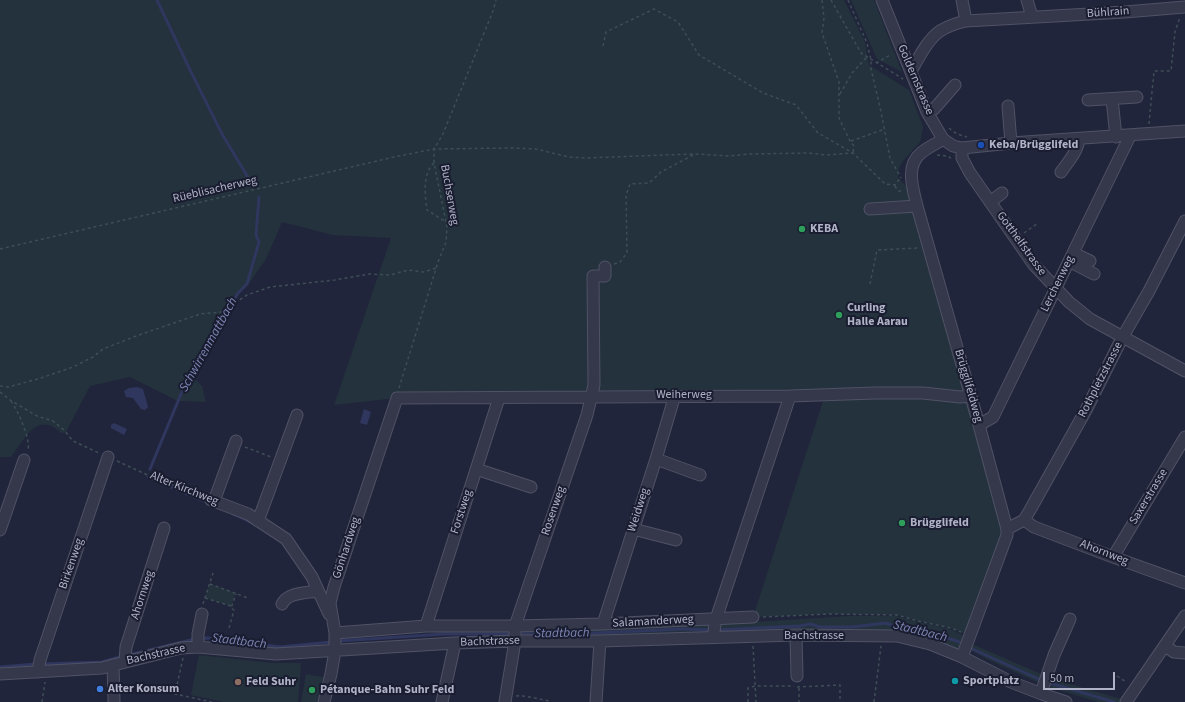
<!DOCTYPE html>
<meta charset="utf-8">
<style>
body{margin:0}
#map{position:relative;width:1185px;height:702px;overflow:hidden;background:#21253b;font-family:"Source Sans 3",sans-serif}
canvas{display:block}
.scale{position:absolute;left:1043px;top:672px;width:72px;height:18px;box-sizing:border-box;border:2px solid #b0b2c7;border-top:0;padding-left:5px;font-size:12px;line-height:14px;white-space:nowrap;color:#b0b2c7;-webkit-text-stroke:3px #1a1d30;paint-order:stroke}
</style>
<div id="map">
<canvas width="1185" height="702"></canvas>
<div class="scale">50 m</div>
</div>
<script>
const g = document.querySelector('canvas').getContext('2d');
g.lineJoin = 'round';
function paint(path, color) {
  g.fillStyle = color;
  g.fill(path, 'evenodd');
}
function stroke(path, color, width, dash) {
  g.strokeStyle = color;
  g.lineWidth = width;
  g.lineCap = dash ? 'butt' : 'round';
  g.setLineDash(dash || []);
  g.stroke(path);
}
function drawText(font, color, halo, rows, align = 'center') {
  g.font = font + ' "Source Sans 3",sans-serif';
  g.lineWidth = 4;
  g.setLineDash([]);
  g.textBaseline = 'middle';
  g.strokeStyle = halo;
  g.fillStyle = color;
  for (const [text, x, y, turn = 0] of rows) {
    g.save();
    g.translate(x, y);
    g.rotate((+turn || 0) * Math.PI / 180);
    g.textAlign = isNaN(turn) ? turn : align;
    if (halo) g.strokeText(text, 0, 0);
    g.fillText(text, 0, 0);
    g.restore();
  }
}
const green = new Path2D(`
 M0,0H844L865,42L869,65L909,90L923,127L920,142L902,162L899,168L898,178L914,193L1007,529L969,636L951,628L918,621L897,615L830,614L753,617L825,395L397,398L334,405L391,238L333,235L282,222L266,259L250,282L228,301L193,377L202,386L206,402L178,401L130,377L90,386L66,432L61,433C37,410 25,439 11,457H0Z
 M851,0H874L902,72L877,59Z
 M210,584L236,593L231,606L205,598Z
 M849,616H896L918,622L950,629L964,636L959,648L955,649L928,640L721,634L718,631L720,626L723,624Z
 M709,623L711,626L708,635L522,638L521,630Z
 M972,644L1050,678L1131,702H1098L1046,686L989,660L969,649Z
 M199,655L272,663H301L298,702H224L191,695Z
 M306,674L323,677L317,702H301Z`);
const water = new Path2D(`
 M137,387L143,389L148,407L145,410L141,409L133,398L126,397L124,391L129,388Z
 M364,409L371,412L367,425L360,423Z
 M114,423L127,429L124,435L111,428V425Z`);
const stream = new Path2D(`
 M157,0L191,72L222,134L249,179
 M150,469L183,389L238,293L247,284L259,242L256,235L259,197
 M148,477L209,503
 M233,514L255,524
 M717,630L800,626L810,624L820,627H852L886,623L897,627L924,631L957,641L963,644
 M518,634H575L683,629L712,630
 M201,639L207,638L280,647L332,642
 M338,641L444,634H512
 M968,647L1043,681L1114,702
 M129,655L195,639
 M42,664L102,662L123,656
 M0,667L36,664`);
const path = new Path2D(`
 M822,0L824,18L822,33L839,82V118L850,141L854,146L853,153
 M831,0L861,53L903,79
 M848,0L867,43L871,60V69L880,107L890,158L901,178
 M603,46L606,32L654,9L678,22L699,55L763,93L796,105L818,133L853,153L885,184L895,185L901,177
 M876,63L892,54
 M840,94L852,73L867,57
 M1149,124L1154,71H1171L1175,32L1180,17
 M949,128L957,134L967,137
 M851,141L885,129
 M937,155L947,156L951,158
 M434,163C422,174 425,196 427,210L446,222
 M895,186L898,191H902
 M1024,233L1038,223
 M0,249L394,157L434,149L512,148L536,149L569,157L586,158L664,155L696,154L729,156L749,154L809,153L826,155L853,153
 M614,264L620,262L627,253L626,195L630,184L649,183L661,172L693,155
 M870,284L877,250L917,248
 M0,386L8,387L38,379L73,367L93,357L103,349L139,335L200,314L221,312L247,295L270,287L335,280L369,274L390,275L408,270L424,272L436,268
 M399,388L438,262L446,242L447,227L434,163V149L443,134L493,11L496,0
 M0,392L10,400L37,416L53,421L64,430L73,441L99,453
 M11,401C18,411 31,439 28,451
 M245,447L271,457
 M117,461L152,477L203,496
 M210,584L248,598
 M205,598L231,606
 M203,604L213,573
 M763,617L830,614L897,615L918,621L951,628L961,632
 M229,628L234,610L231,608L236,594
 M753,646L756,702
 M183,658L175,694L212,702
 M1117,676L1126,682
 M797,687L840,685V702
 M799,688V702
 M516,696C528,695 539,700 551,701
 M42,702L45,682
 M748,702V688L755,686H794
 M874,702L881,646`);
const minor = new Path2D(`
 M882,0L927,112L943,139L953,146L962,148L1011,143L1185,131
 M962,0L966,21
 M1027,0L1032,17
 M911,71C919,58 927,40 940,31C948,26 957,23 966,21L1125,12L1185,7
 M1112,99L1116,137
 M1088,100L1137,97
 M1008,106L1011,143
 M927,112L934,109L955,85
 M943,139C936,144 928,147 921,153C905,166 913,189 917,206L979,425L1007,529V535L962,657
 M962,148V158L970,173L1034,265L1069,302L1090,319L1185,371
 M1061,172C1068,162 1078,151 1079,139
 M990,202L1002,193
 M870,209L917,206
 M1073,253L1090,261
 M1069,261L1094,274
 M979,425L993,417L1130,136
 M656,459L700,475
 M476,469L531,487
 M211,500L248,514L286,539L312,577L329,614
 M214,501L236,441
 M1024,520L1034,527L1113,557L1185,583
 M258,521L297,415
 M633,529L676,540
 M1007,529L1024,520L1030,510L1086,410L1122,338L1149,291L1185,221
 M0,530L24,460
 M1113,557L1185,437
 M282,604C288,592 307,593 318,591
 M603,624L656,459L675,395
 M426,626L499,398
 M335,633L426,626H515L603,624L753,617
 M796,635L797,676
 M713,637L716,619L790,396
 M1165,646L1174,652L1185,653
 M198,647V634L202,614
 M125,662L126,647L164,528
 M113,665L114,702
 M38,672L40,660L108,457
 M0,674L102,668L181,648L198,647L276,654L455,643L515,641H600L796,635L897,636L930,644L962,657L1011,682L1042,694L1066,702
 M1042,694V690L1054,655L1070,619
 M324,702L331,674L335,651V633L330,603L334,587L397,398L790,396L875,393H923L960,397L971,396
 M442,702L455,643
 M505,702L515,641V626L587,415L594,385L593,276H605V267
 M596,702L600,641
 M1126,702L1185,616`);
const markers = [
 [981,145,4,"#1a4fb4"],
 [802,229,4,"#2e9e5b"],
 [839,315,4,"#2e9e5b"],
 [902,523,4,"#2e9e5b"],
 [955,681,4,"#0f9aa8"],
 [238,682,4,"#8d6e63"],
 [100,689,4,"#3f7fe0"],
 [312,690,4,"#2e9e5b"]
];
const streetNames = [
 ["Bühlrain",1108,13,-4],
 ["Goldernstrasse",915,80,67],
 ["Rüeblisacherweg",215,190,-13],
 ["Buchserweg",449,195,80],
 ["Gotthelfstrasse",1021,244,54],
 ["Lerchenweg",1058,284,-64],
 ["Rothpletzstrasse",1101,380,-63],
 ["Brügglifeldweg",968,386,74],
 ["Weiherweg",684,395],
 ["Alter Kirchweg",184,489,22],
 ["Saxerstrasse",1149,497,-59],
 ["Weidweg",639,510,-72],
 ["Rosenweg",554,511,-71],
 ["Forstweg",462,512,-72],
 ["Gönhardweg",347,548,-72],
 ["Ahornweg",1104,553,21],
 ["Birkenweg",72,564,-71],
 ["Ahornweg",143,595,-72],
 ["Salamanderweg",653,622,-3],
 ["Bachstrasse",814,636],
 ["Bachstrasse",490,642,-2],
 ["Bachstrasse",156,655,-13]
];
const poiNames = [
 ["Keba/Brügglifeld",989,145],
 ["KEBA",810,229],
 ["Curling",847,308],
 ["Halle Aarau",847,322],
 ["Brügglifeld",910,523],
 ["Sportplatz",963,681],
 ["Feld Suhr",246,682],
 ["Alter Konsum",108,689],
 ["Pétanque-Bahn Suhr Feld",320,690]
];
const waterNames = [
 ["Schwirrenmattbach",209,345,-61],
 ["Stadtbach",920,632,14],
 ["Stadtbach",562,634,-1],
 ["Stadtbach",239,642,7]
];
paint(green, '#23323c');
paint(water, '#30375f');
stroke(stream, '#30375f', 3);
stroke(minor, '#505266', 13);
stroke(path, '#3e4e57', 1.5, [3, 3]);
stroke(minor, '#35384b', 11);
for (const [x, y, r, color] of markers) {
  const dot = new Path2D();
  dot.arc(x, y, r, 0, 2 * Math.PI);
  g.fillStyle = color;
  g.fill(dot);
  stroke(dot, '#1a1d30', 1.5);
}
drawText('12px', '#b0b2c7', '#1a1d30', streetNames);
drawText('bold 12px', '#b0b2c7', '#1a1d30', poiNames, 'left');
drawText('italic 13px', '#7e86b5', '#1a1d30', waterNames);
</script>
